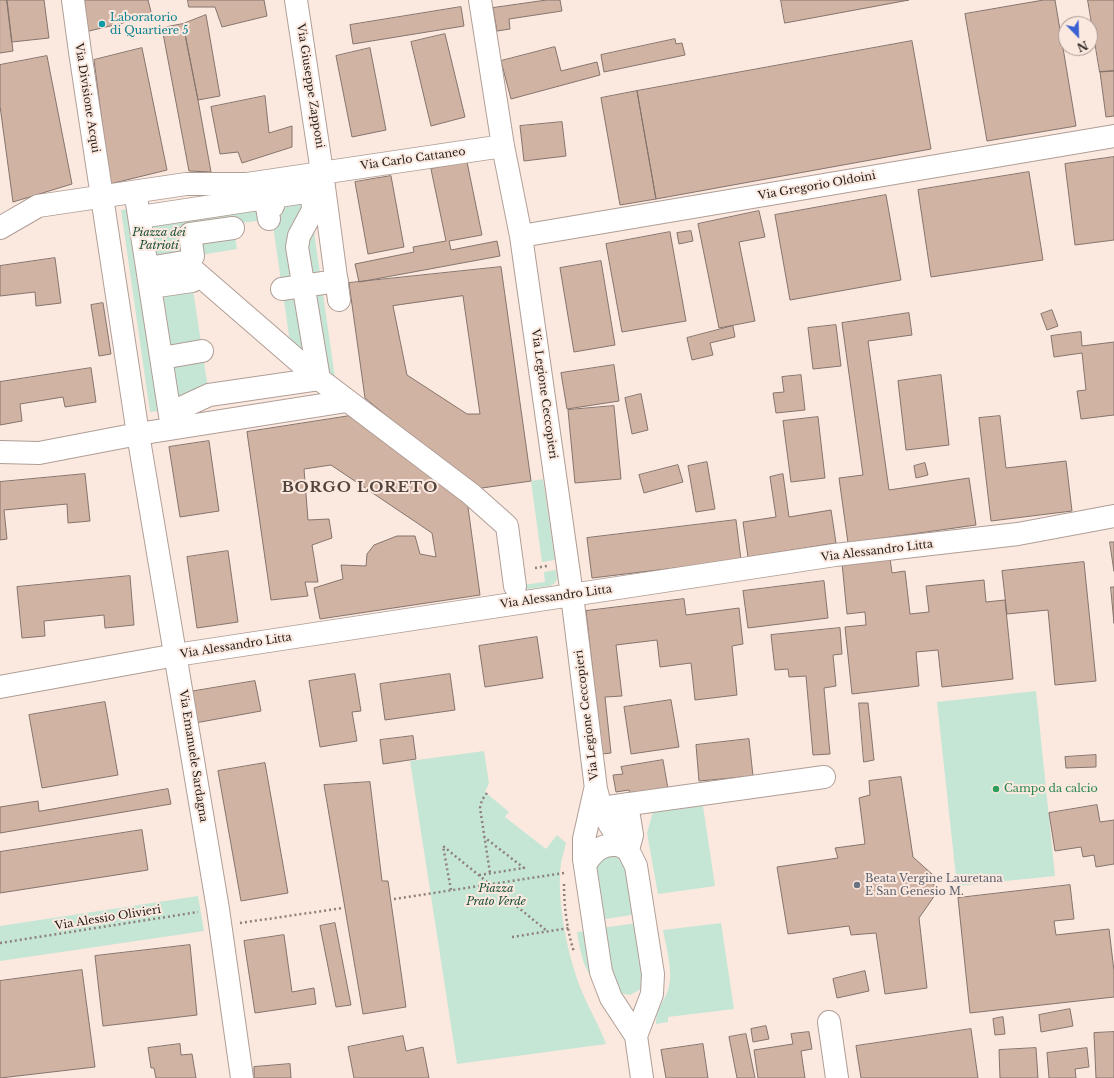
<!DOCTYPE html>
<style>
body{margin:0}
#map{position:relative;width:1114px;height:1078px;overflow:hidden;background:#fbe8df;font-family:"Libre Baskerville",serif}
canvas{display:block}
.north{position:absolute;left:1058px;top:16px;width:40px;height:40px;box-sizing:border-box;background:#fbe8df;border:1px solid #a59790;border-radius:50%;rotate:157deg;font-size:11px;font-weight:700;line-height:16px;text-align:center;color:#231d19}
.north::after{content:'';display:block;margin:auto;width:14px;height:18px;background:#3a60d1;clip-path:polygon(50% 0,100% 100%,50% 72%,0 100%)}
</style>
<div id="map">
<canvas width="1114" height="1078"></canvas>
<div class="north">N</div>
</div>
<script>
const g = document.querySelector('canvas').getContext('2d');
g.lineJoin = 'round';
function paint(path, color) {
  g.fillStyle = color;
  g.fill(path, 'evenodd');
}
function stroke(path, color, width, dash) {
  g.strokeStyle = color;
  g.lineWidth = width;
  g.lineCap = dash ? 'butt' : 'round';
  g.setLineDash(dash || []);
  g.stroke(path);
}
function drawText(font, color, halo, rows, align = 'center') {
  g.font = font + ' "Libre Baskerville",serif';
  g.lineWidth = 4;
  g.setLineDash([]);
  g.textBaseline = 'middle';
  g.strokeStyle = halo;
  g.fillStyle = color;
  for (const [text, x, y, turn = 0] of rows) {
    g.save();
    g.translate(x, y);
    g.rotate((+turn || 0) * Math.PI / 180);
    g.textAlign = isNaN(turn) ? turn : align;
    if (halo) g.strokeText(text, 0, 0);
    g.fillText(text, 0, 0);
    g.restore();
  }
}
const green = new Path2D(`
 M307,183L336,385L150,412L121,210ZM272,219L292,356L318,379L209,395L188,257L237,249L233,224Z
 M543,479L555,560L542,562L531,481Z
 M556,570L557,578L555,583L550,586L522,590V585L545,582L544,572Z
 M1036,691L1055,876L957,886L937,702Z
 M484,751L489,783L485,792L509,812L505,817L546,849L557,835L566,843C565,849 562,856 561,863C556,901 568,959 583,994C590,1011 600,1027 606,1044L457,1064L410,761Z
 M703,806L715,886L658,894L647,833L653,812Z
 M612,852L626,860L637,914L600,920L595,859Z
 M198,896L204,931L0,961V926Z
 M638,923L643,988L630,995L619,993L612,984L601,928Z
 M721,923L734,1009L668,1017V1022L656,1024C656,1006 666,1001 669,986C673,971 666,946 663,930Z
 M585,931L592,977C583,968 579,945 577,932Z`);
const building = new Path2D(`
 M0,0H7L13,51L0,53Z
 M7,0H44L49,38L12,42Z
 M85,0H148L152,16L85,32Z
 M188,0H264L267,16L222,27L215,7H189Z
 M547,0H560L562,11L509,19L510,29L497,31L493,8Z
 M781,0H909L785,23Z
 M1044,0H1055L1076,126L987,141L965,14Z
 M1088,0H1114V71L1100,72Z
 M461,7L464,26L353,44L350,25Z
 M206,15L220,96L198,100L183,24Z
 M183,24L198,100L211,172L189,171L162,28Z
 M445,34L465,117L431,126L411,42Z
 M675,39L676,44L682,43L685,55L604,72L601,55Z
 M912,41L931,149L656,199L637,91Z
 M555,47L561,71L597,62L600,75L511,99L501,61Z
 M142,48L167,170L110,184L94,60Z
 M370,48L386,130L352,137L336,56Z
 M47,56L72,184L13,202L0,106V65Z
 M1114,71V116L1106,117L1100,72Z
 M637,91L656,199L620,205L601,98Z
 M265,96L269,133L292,126V147L242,163L238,152L220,154L211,107Z
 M562,122L566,156L524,161L520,126Z
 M1114,157V240L1075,245L1065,164Z
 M467,162L482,235L449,241L451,250L497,241L500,256L359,282L355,264L414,252L413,247L446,241L431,169Z
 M1029,172L1043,260L931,277L918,190Z
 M391,176L404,247L368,254L355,182Z
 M886,195L901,280L790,300L775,215Z
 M759,211L765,237L739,242L755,321L719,328L698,224Z
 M691,231L693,241L679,244L677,233Z
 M670,232L686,321L622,332L606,244Z
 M55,258L61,303L36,306L35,292L0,296V266Z
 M601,261L615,345L574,352L560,268Z
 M501,267L531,481L475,489L365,398L349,283ZM463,296L480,414H467L407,375L393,306Z
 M103,303L111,354L99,356L91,305Z
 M1052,310L1058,326L1047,330L1041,314Z
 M909,313L912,335L868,341L889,490L969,478L976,525L848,543L839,478L863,475L842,323Z
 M836,325L841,366L813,369L808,328Z
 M733,326L735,337L710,343L713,355L692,360L687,338Z
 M1081,332L1082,346L1114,342V415L1081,419L1077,391L1086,390L1082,353L1054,357L1051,336Z
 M614,365L619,401L567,409L561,373Z
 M91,368L96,402L65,407L63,397L20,404L22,421L0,425V382Z
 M801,375L805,410L776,413L773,393L784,392L782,377Z
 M941,375L949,445L906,450L898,381Z
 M641,394L648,430L632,434L625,398Z
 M614,406L621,479L575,483L568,410Z
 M349,416L467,500L480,595L320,619L314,588L343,579L341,565L366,566L367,554L374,545L397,536H415L420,554L436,557L432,533L331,465L304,469L308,520L329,519L332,538L312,545L318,582H305L308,596L271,600L247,432Z
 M1000,416L1006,468L1066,461L1072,511L991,521L979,418Z
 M818,417L825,478L791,482L783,421Z
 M209,441L219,511L180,517L169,447Z
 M707,462L715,509L696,512L688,466Z
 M925,463L928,475L916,478L914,466Z
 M678,465L683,482L644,493L639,475Z
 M85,474L90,521L68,523L67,504L4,510L7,539L0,540V482Z
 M783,474L789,517L831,510L836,543L748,557L743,522L776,517L770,477Z
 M736,520L741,560L592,578L587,538Z
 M1110,542H1114V571Z
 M228,551L238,622L197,628L187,557Z
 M890,558L892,573L905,571L910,614L929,612L926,586L984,580L986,602L1005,600L1013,679L942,687L938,650L916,652L919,686L852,694L845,627L866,625L865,612L847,614L842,563Z
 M1084,562L1096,681L1055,685L1048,610L1007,614L1002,571Z
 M130,576L134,625L105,628L104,615L44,621L45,636L22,638L17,587Z
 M824,581L828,618L748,628L743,591Z
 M1111,587H1114V623Z
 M684,599L686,615L739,608L743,644L732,646L737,695L695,700L691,663L660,667L657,640L616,645L622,696L605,697L611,753L602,754L586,611Z
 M840,628L842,654L833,655L836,686L824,688L830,754L813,755L806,676L789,677L788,669L775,670L771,635Z
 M537,637L543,678L485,687L479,646Z
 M355,674L361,711L352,712L357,741L320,747L309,681Z
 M450,674L455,710L385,720L380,684Z
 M255,681L261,711L195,723L189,692Z
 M671,700L679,747L631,754L624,707Z
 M105,702L118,775L42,788L29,715Z
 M859,703H868L874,760L864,762Z
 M413,736L416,759L383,764L380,740Z
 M749,739L753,776L699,781L696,745Z
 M1096,755V767L1066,768L1065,757Z
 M663,760L668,789L630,795L629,790L616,792L613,775L623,774L621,767Z
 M265,763L288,893L241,901L218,771Z
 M901,777L913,857L933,875L935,895L919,918L927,988L885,994L876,933L851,935L849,926L788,934L777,867L838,858L835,848L865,844L859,798L870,795L869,781Z
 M370,782L382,881H388L406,1007L363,1014L324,785Z
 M168,789L171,804L0,833V807L38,801L39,811Z
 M1097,805L1100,822L1114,820V864L1096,867L1094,855L1083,857L1081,847L1055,851L1049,813Z
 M142,830L148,870L0,893V852Z
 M1070,885L1074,919L1054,921L1056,935L1109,929L1114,971V997L970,1013L958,898Z
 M335,923L351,1005L336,1007L320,926Z
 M284,935L292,992L314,988L316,1004L255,1013L244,941Z
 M190,945L197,1015L103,1026L95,956Z
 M82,970L95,1067L0,1078V981Z
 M865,971L869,991L837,998L833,979Z
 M1070,1009L1073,1026L1041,1032L1039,1015Z
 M1003,1017L1005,1034L995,1035L993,1019Z
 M766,1026L769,1039L753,1042L751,1029Z
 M971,1029L978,1078H861L856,1046Z
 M809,1032L812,1049L801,1051L805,1078H758L754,1050L793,1044L791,1034Z
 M1114,1032V1078H1096L1094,1033Z
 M746,1034L755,1078H737L729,1037Z
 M403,1036L406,1051L423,1047L429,1078H354L348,1047Z
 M180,1044L181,1055L192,1054L196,1078H156L154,1068H151L148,1048Z
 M703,1044L708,1078H666L661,1050Z
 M1036,1048L1038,1078H1000L999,1050Z
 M1087,1048L1089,1067L1075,1069L1076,1078H1049L1047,1053Z
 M290,1064L291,1078H254V1067Z`);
const path = new Path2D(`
 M535,568L547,566
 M487,793L482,800L480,808L490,873
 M479,875L524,868L484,837
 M564,884C564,907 567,930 574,952
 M451,890L443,846L547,931
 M394,899L564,873
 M240,923L343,908
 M512,937L569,928
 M0,943L198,912`);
const minor = new Path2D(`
 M73,0L80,52L138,434L218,909L242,1078
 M296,0L322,172L339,300
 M480,0L503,146L521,236L572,595L596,789L601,808L610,825L628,850L636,866L653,974L652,994L636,1036
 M137,203L172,428
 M140,217L312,191L313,210L299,236L297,247L319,379
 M269,219L267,207L273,206L271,197
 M0,228L38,206L186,184H247L503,146
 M521,236L1114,136
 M193,256L190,234L233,228
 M148,268L184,262L319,379L471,494L507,526L515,586
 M151,287L192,281
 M282,289L337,281
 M162,358L202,351
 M170,413L209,395L319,379
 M0,452L39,453L138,434L347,401
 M0,687L176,655L835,555L1018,534L1114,516
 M595,790L584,839V859L601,972L611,998L636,1036L642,1078
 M601,808L824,777
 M585,865C592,853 600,844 616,845C620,845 624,848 628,850L632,835L627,804
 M829,1022L837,1078`);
const markers = [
 [102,24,4,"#0f9aa8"],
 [996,789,4,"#2e9e5b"],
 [857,885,4,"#6b7280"]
];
const cultureNames = [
 ["Laboratorio",110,18],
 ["di Quartiere 5",110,31]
];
const streetNames = [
 ["Via Giuseppe Zapponi",310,86,81],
 ["Via Divisione Acqui",87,98,81],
 ["Via Carlo Cattaneo",413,159,-8],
 ["Via Gregorio Oldoini",817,186,-10],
 ["Via Legione Ceccopieri",544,394,82],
 ["Via Alessandro Litta",877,551,-7],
 ["Via Alessandro Litta",556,597,-8],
 ["Via Alessandro Litta",236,646,-9],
 ["Via Legione Ceccopieri",587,715,-97],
 ["Via Emanuele Sardagna",193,756,81],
 ["Via Alessio Olivieri",108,918,-9]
];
const parkNames = [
 ["Piazza dei",159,233],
 ["Patrioti",159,246],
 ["Piazza",496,889],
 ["Prato Verde",496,902]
];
const leisureNames = [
 ["Campo da calcio",1004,789]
];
const worshipNames = [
 ["Beata Vergine Lauretana",865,879],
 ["E San Genesio M.",865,892]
];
const districtNames = [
 ["BORGO LORETO",360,488]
];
paint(green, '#c6e6d5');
paint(building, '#d1b3a4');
stroke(building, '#85746c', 1);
stroke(minor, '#b09e96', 24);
stroke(path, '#8d807a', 2.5, [2, 3]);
stroke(minor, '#fff', 22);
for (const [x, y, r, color] of markers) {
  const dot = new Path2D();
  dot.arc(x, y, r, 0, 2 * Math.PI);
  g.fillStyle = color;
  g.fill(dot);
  stroke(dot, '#fbe8df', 1.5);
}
drawText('11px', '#0d838f', '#fbe8df', cultureNames, 'left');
drawText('11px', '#231d19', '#fbe8df', streetNames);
drawText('italic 11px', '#154d36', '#fbe8df', parkNames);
drawText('11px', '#27864d', '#fbe8df', leisureNames, 'left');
drawText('11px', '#5b616d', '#fbe8df', worshipNames, 'left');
g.letterSpacing = '1px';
drawText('bold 15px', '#52433b', '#fbe8df', districtNames);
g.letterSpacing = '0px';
</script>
